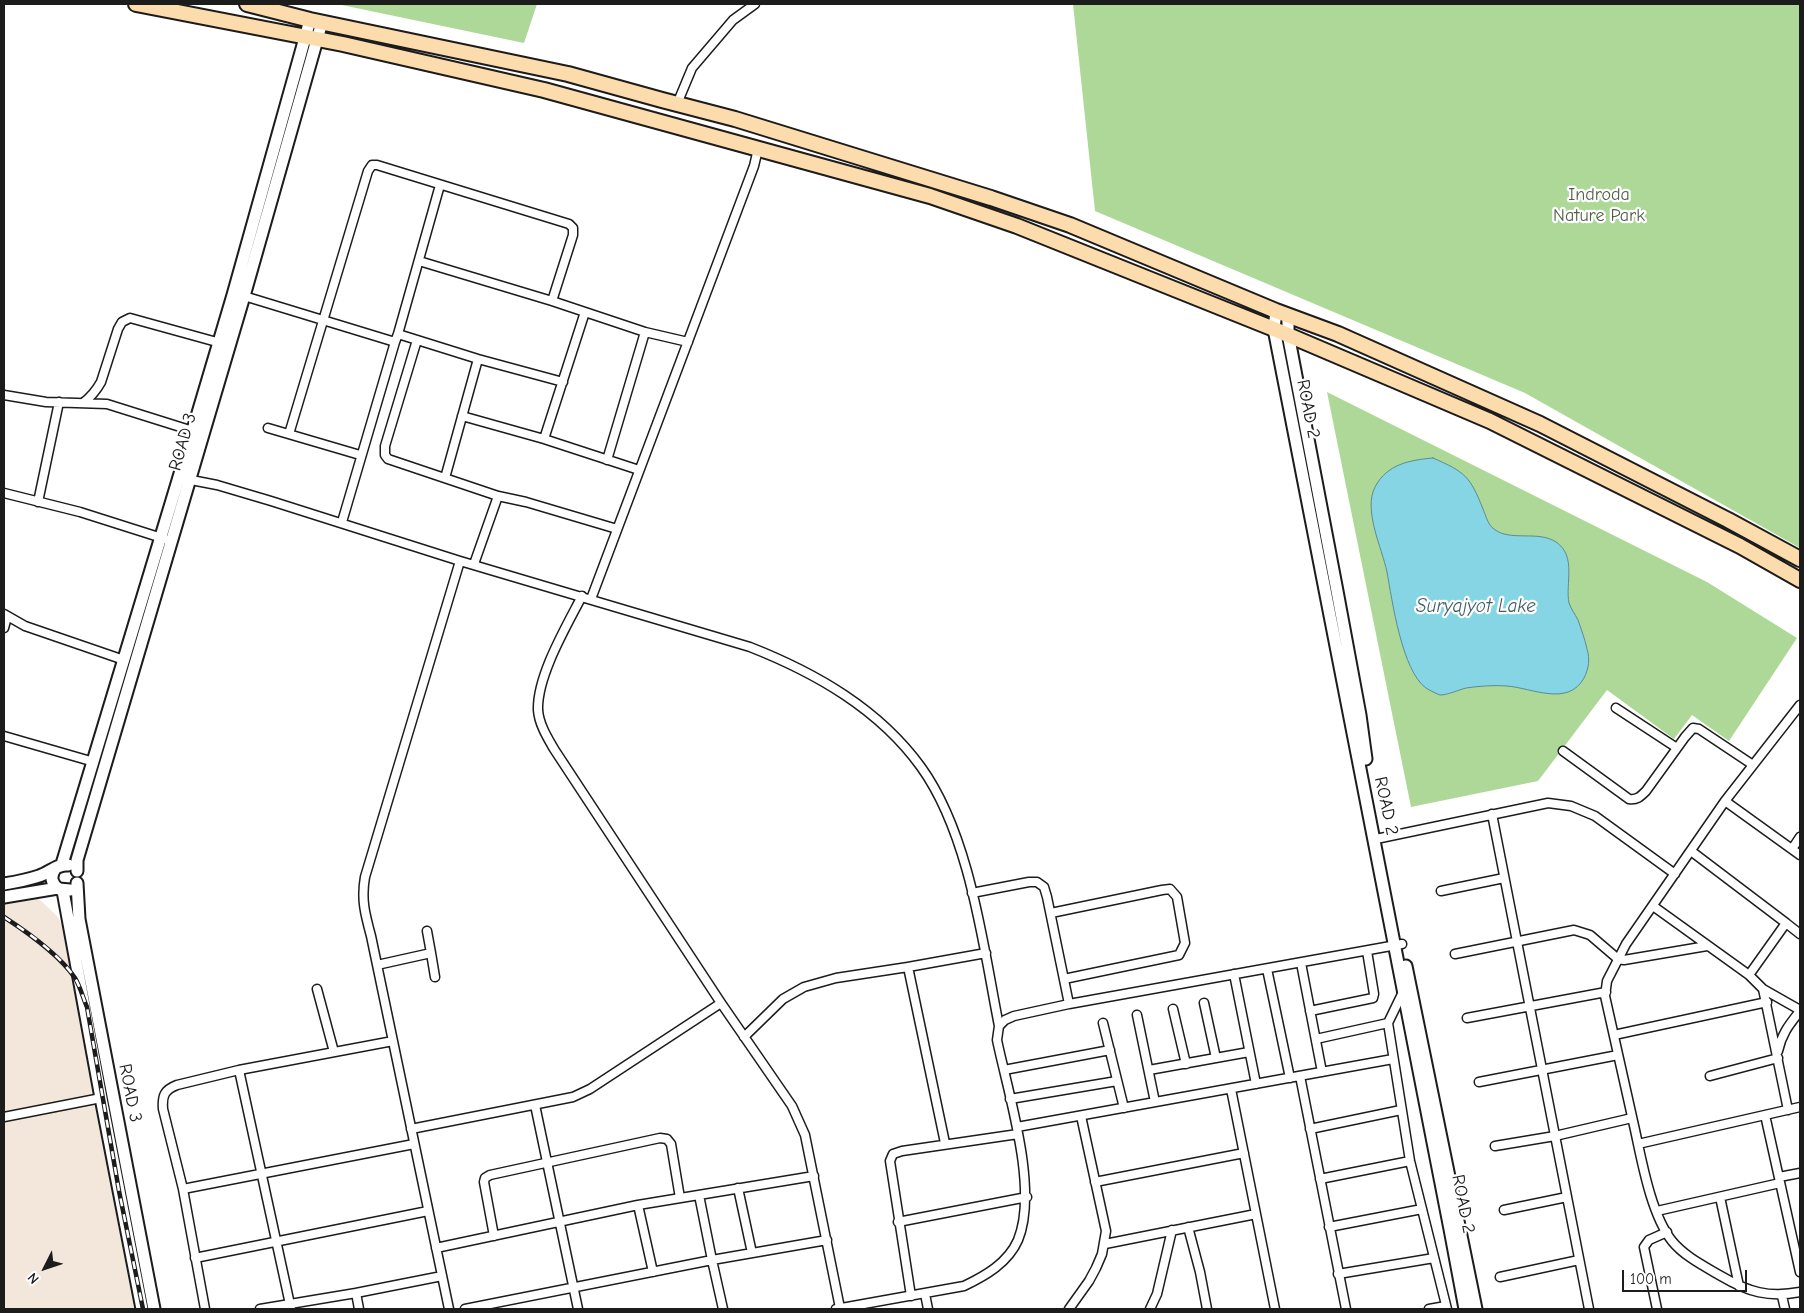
<!DOCTYPE html>
<style>
body{margin:0}
#map{position:relative;width:1804px;height:1313px;overflow:hidden;background:#fff;font-family:"Comic Neue",sans-serif}
canvas{display:block}
.frame{position:absolute;inset:0;border:5px solid #1c1c1c;pointer-events:none}
.north{position:absolute;left:20px;top:1243px;width:50px;height:50px;-webkit-text-stroke:4px #fff;paint-order:stroke;rotate:229deg;font-size:14px;font-weight:700;line-height:20px;text-align:center;color:#1c1c1c}
.north::after{content:'';display:block;margin:auto;width:18px;height:22px;background:#1c1c1c;clip-path:polygon(50% 0,100% 100%,50% 72%,0 100%)}
.scale{position:absolute;left:1622px;top:1270px;width:125px;height:22px;box-sizing:border-box;border:2px solid #1c1c1c;border-top:0;padding-left:6px;font-size:15px;line-height:18px;white-space:nowrap;color:#1c1c1c;-webkit-text-stroke:4px #fff;paint-order:stroke}
</style>
<div id="map">
<canvas width="1804" height="1313"></canvas>
<div class="frame"></div>
<div class="north">N</div>
<div class="scale">100 m</div>
</div>
<script>
const g = document.querySelector('canvas').getContext('2d');
g.lineJoin = 'round';
function paint(path, color) {
  g.fillStyle = color;
  g.fill(path, 'evenodd');
}
function stroke(path, color, width, dash) {
  g.strokeStyle = color;
  g.lineWidth = width;
  g.lineCap = dash ? 'butt' : 'round';
  g.setLineDash(dash || []);
  g.stroke(path);
}
function drawText(font, color, halo, rows, align = 'center') {
  g.font = font + ' "Comic Neue",sans-serif';
  g.lineWidth = 4.5;
  g.setLineDash([]);
  g.textBaseline = 'middle';
  g.strokeStyle = halo;
  g.fillStyle = color;
  for (const [text, x, y, turn = 0] of rows) {
    g.save();
    g.translate(x, y);
    g.rotate((+turn || 0) * Math.PI / 180);
    g.textAlign = isNaN(turn) ? turn : align;
    if (halo) g.strokeText(text, 0, 0);
    g.fillText(text, 0, 0);
    g.restore();
  }
}
const built = new Path2D(`
 M26,894L40,900L58,917L62,925L134,1309H4V898Z`);
const green = new Path2D(`
 M337,4H537L524,43Z
 M1073,4H1800V548L1525,393L1095,211Z
 M1327,392L1707,582L1797,638L1729,741L1692,715L1674,739L1607,690L1538,781L1411,807Z`);
const water = new Path2D(`
 M1433,458C1465,472 1470,476 1483,509C1486,516 1488,525 1494,529C1510,542 1538,530 1556,542C1577,556 1565,584 1569,603C1571,609 1575,614 1578,620C1581,629 1585,639 1587,649C1590,659 1589,668 1584,678C1568,707 1532,688 1507,686C1494,685 1479,686 1466,688C1458,690 1448,695 1440,695C1437,694 1429,690 1426,688C1402,671 1392,600 1387,572C1382,548 1363,510 1375,487C1387,464 1410,460 1433,458Z`);
const street = new Path2D(`
 M677,104L692,68L733,20L755,4
 M419,261L552,301L645,332L688,342
 M244,296L395,342
 M398,334L478,359L563,382
 M417,340L385,446V455L388,459L498,496L526,502L617,529
 M4,395L46,402L107,404L193,431
 M83,403C91,397 96,391 101,382L118,329L122,322L130,318L224,344
 M462,416L544,439L639,470
 M268,428L360,455
 M289,434L368,171L372,165H377L569,224L573,228V235L552,301
 M544,439L585,312
 M607,460L645,332
 M445,478L478,359
 M186,479L217,485L271,501L460,561L750,647C816,673 879,709 921,767C970,835 983,945 999,1026
 M4,493L80,512L165,539
 M38,502L59,402
 M342,522L395,342L398,334L440,185
 M474,564L498,496
 M582,596C566,627 537,676 538,710C539,724 547,737 554,749L721,1003L792,1106L805,1135L840,1308
 M591,599L754,166L758,149
 M4,614L25,626L124,660
 M4,628L7,617
 M1800,705L1725,801L1626,944L1607,981L1605,996C1615,1040 1625,1085 1635,1130C1642,1162 1651,1214 1672,1241C1684,1256 1704,1266 1721,1276C1748,1292 1769,1298 1800,1292
 M1616,708L1677,748
 M4,736L94,762
 M1563,751L1629,799C1637,800 1640,797 1646,791L1685,737L1693,728L1699,729L1753,765
 M1725,801L1800,855
 M1492,814L1589,1309
 M1376,839L1548,803L1571,806L1595,816L1675,874
 M1792,849L1800,837
 M1691,851L1786,923L1749,975
 M1441,891L1504,878
 M972,893L1029,882H1037L1044,887L1047,897L1069,1004
 M1653,906L1749,975L1763,989L1788,1110
 M1051,913L1162,890L1170,889L1177,897L1185,943L1179,955L1064,979
 M1786,923L1800,934
 M427,931L431,953
 M1455,954L1574,930L1590,935L1618,959L1624,960L1707,946
 M1301,963L1322,1072
 M377,965L431,953L435,977
 M908,967L945,1143
 M1267,969L1290,1078
 M1234,974L1256,1084
 M317,989L334,1052
 M1763,989L1800,1010
 M1403,992L1388,1023L1410,1161L1447,1309
 M1204,1003L1216,1058
 M1173,1009L1186,1064
 M1310,1011L1373,998L1374,994L1367,951
 M1137,1015L1155,1102
 M1467,1018L1606,992
 M1103,1023L1124,1108
 M1614,1035L1767,1002
 M744,1037L783,999L804,987L836,978L908,967L986,953
 M1316,1039L1388,1023
 M1778,1051C1782,1033 1789,1025 1800,1011
 M239,1070L291,1309
 M1004,1070L1110,1050
 M1149,1070L1249,1052
 M1300,1076L1346,1309
 M1710,1076L1778,1058
 M1479,1082L1618,1055
 M1231,1089L1275,1309
 M1010,1099L1117,1081
 M535,1105L578,1309
 M1765,1115L1800,1272
 M4,1117L101,1098
 M1017,1127L1393,1059
 M411,1129L573,1097L590,1089L721,1003
 M1310,1129L1401,1110
 M1638,1144L1800,1107
 M1495,1146L1555,1136L1632,1118
 M1779,1177L1800,1173
 M1320,1179L1410,1161
 M1095,1182L1244,1153
 M738,1188L752,1253
 M183,1189L414,1144
 M1720,1197L1739,1286
 M638,1205L814,1176
 M1504,1210L1567,1197
 M1657,1211L1780,1183
 M898,1222L1027,1197
 M1188,1227L1200,1272L1207,1309
 M1329,1227L1422,1209
 M494,1236L484,1182L485,1178L490,1175L660,1138L667,1139L671,1144L680,1198
 M1105,1244L1256,1214
 M436,1248L638,1205L653,1272
 M195,1258L428,1211
 M1338,1274L1434,1258
 M1500,1277L1579,1260
 M356,1293L442,1276
 M925,1294L928,1309
 M911,1296L890,1161L893,1154L902,1151L1018,1134
 M1782,1296L1785,1309
 M205,1309L183,1189L163,1109C162,1096 164,1090 177,1085L239,1070L393,1041
 M260,1309L356,1293L359,1309
 M449,1309L371,936C365,914 361,899 365,877L460,561
 M465,1309L712,1260L699,1195
 M723,1309L712,1260L827,1240
 M836,1309L964,1286C985,1276 1008,1263 1018,1240C1039,1189 1008,1093 997,1040L999,1026L1005,1020L1014,1016L1069,1004L1402,944
 M1069,1309L1089,1281L1096,1268L1102,1254L1106,1231L1081,1116
 M1150,1309L1157,1294L1172,1230
 M1429,1309L1446,1306
 M1657,1309L1644,1247L1649,1240L1667,1232`);
const secondary = new Path2D(`
 M1276,311L1274,329C1338,656 1404,982 1465,1309
 M1288,315V334L1337,591L1360,715L1366,759
 M62,864L179,477L233,295L310,20
 M55,869C50,876 51,884 59,889L70,890
 M77,871V860L244,296L322,22
 M77,883L79,919L154,1309
 M4,884C16,882 27,880 39,876C49,873 57,864 68,865
 M63,891L101,1098L142,1309
 M4,897L58,888
 M1406,966L1476,1309`);
const highway = new Path2D(`
 M136,4L343,44L544,90L930,196L1017,226L1274,329L1490,421L1740,546L1800,580
 M247,4L310,20L568,74L662,100L735,119L991,198L1070,225L1276,311L1338,334L1540,424L1728,520L1800,559`);
const rail = new Path2D(`
 M4,917C27,932 59,954 75,978C80,986 83,998 87,1007L119,1191L143,1309`);
const parkNames = [
 ["Indroda",1599,195],
 ["Nature Park",1599,216]
];
const streetNames = [
 ["ROAD 2",1308,409,79],
 ["ROAD 3",183,442,-74],
 ["ROAD 2",1386,806,78],
 ["ROAD 3",130,1093,79],
 ["ROAD 2",1463,1204,79]
];
const waterNames = [
 ["Suryajyot Lake",1476,607]
];
paint(built, '#f3e7dc');
paint(green, '#add897');
paint(water, '#86d5e4');
stroke(water, '#5c8b94', 1);
stroke(street, '#1c1c1c', 11);
stroke(secondary, '#1c1c1c', 15);
stroke(highway, '#1c1c1c', 18);
stroke(street, '#fff', 8);
stroke(secondary, '#fff', 11);
stroke(highway, '#fcdcac', 14);
stroke(rail, '#1c1c1c', 4.5);
stroke(rail, '#fff', 2.5, [8]);
drawText('18px', '#4f5e47', '#fff', parkNames);
drawText('18px', '#1c1c1c', '#fff', streetNames);
drawText('italic 19px', '#415d62', '#fff', waterNames);
</script>
